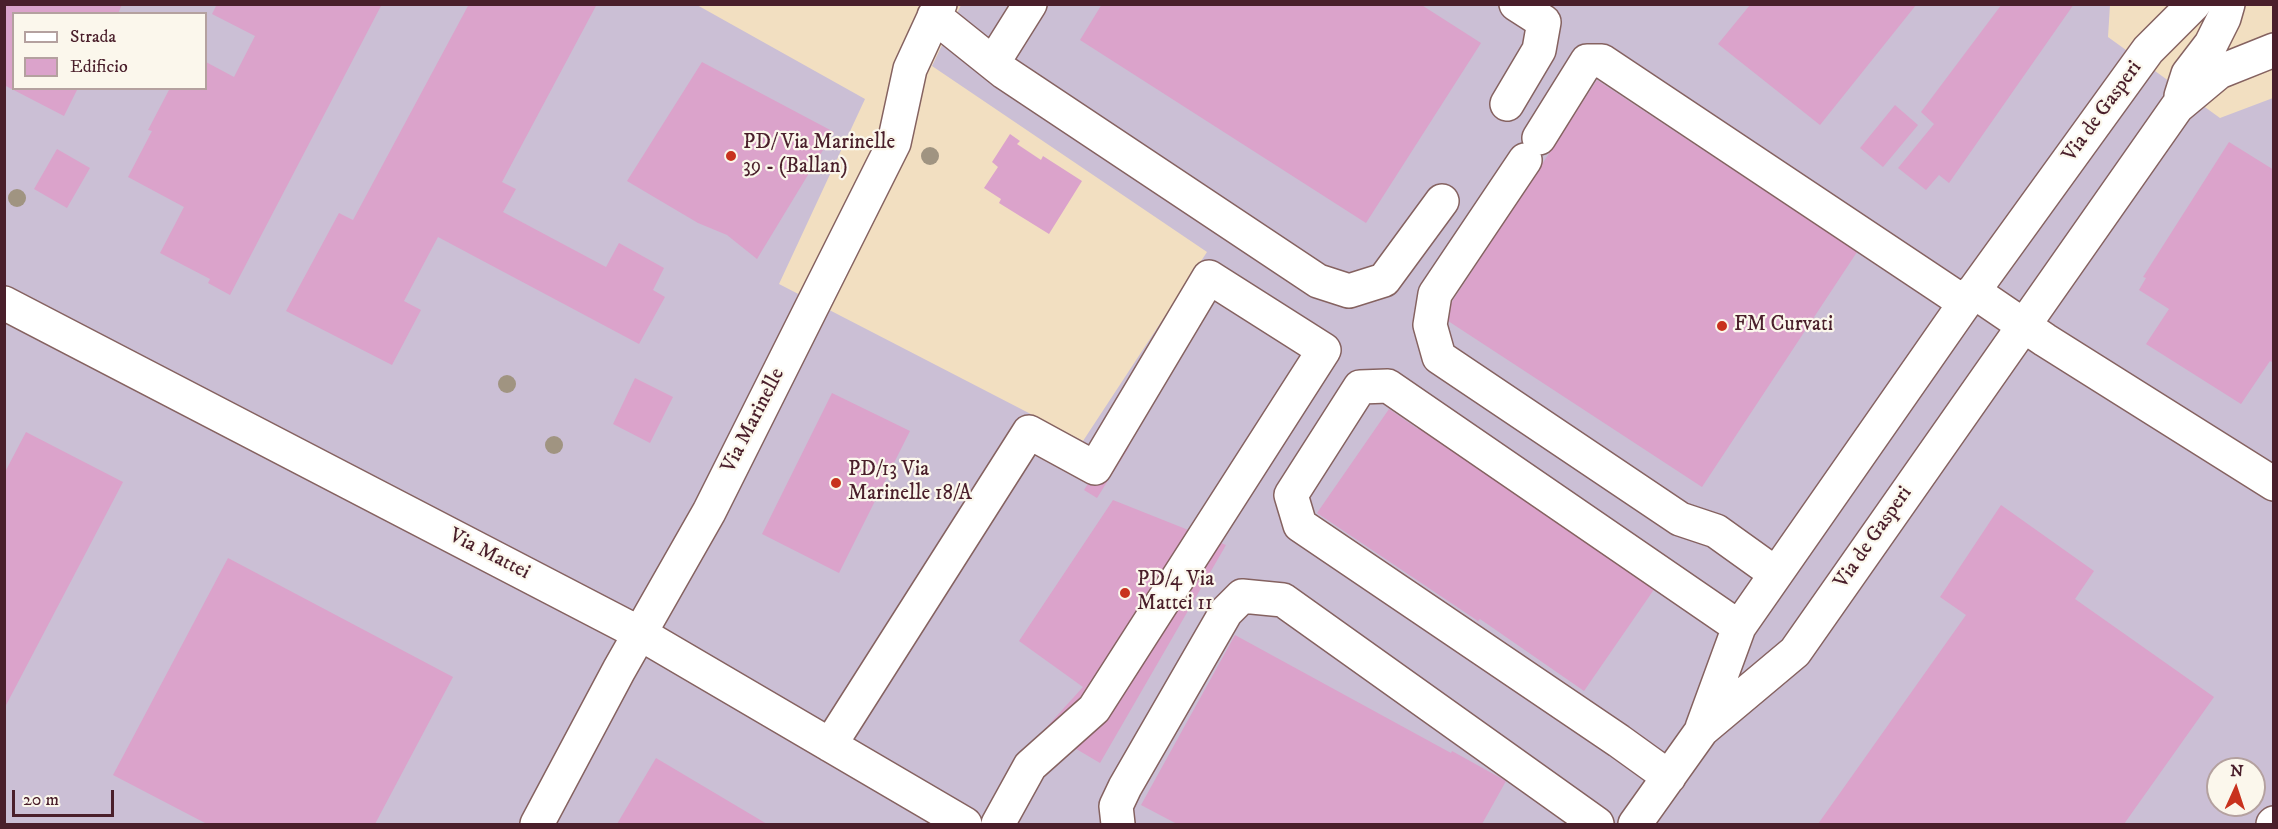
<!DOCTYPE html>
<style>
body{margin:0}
#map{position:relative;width:2278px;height:829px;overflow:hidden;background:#f2dfc1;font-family:"IM FELL DW Pica",serif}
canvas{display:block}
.frame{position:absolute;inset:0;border:6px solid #4a1f2b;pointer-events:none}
.legend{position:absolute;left:12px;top:12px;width:195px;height:78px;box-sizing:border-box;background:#fbf7ec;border:2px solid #b4a19f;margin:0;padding:8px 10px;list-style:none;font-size:18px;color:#4a1f2b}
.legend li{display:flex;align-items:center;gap:12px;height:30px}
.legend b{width:30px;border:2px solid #b4a19f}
.north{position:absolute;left:2206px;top:757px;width:60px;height:60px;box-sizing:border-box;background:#fbf7ec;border:2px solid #b4a19f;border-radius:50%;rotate:3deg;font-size:16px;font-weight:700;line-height:24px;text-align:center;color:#4a1f2b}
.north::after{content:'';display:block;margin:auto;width:21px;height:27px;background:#c8321e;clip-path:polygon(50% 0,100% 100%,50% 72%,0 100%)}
.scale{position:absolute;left:12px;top:790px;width:102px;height:27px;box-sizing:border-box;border:3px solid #4a1f2b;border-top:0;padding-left:8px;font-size:18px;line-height:21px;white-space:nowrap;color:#4a1f2b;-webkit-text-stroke:4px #fbf7ec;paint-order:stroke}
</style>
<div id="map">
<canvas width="2278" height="829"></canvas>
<div class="frame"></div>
<ul class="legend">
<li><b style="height:8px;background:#fff"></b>Strada</li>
<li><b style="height:16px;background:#dba3cb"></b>Edificio</li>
</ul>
<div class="north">N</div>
<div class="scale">20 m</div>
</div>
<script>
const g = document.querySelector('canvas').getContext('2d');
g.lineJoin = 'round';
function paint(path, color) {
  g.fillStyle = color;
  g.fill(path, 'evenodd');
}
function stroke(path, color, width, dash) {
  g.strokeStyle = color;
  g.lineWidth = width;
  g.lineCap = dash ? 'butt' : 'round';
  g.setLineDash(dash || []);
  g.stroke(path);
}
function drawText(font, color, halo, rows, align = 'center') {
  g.font = font + ' "IM FELL DW Pica",serif';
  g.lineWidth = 4.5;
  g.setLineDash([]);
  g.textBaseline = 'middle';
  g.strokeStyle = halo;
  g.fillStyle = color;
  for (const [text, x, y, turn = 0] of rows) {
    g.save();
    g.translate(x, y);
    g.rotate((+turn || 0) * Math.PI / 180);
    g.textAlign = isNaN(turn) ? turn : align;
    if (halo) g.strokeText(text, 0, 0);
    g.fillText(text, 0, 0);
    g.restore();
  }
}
const industrial = new Path2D(`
 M5,5H697L865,99L779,284L1083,441L1207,252L932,66L961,5H2110L2108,37L2220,118L2273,98V824H5ZM14,14H206V88H14ZM2218,769H2254V805H2218Z`);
const building = new Path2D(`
 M4,4H122L118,14H14V88H78L64,116L4,85Z
 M217,4H382L230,295L208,283L210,279L160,253L184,207L128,177L152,131L148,130L170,88H206V62L234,77L255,36L212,14Z
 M469,4H597L502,182L516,189L503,212L606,267L619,243L664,268L653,290L665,297L639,344L438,237L404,301L421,310L392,365L286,311L339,213L353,220Z
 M1102,4H1420L1481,43L1366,223L1080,40Z
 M2002,4H2074L1949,183L1939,175L1926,190L1898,168L1934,124L1921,112Z
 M1750,5H1916L1820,125L1718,44Z
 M702,62L834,132L757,259L727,235L698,223L627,181Z
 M1597,80L1857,252L1702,487L1442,317Z
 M1895,105L1918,125L1883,167L1860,148Z
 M1010,134L1020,141L1017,144L1041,160L1043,156L1082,181L1049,234L999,203L1001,199L984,188L998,167L992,162Z
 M2229,142L2274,170V363L2270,361L2241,404L2146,344L2169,309L2139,290L2146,278L2143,277Z
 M57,149L90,168L67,208L34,189Z
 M635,378L673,397L650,443L613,424Z
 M832,393L910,431L839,573L762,534Z
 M1389,409L1418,429L1419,427L1655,588L1584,691L1480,619L1478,621L1317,513Z
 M26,432L123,482L4,709V474Z
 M1116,439L1129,447L1097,498L1084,490Z
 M1113,500L1226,545L1100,763L1044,730L1083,687L1019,641Z
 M2001,505L2094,571L2075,599L2214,697L2124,824H1818L1966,615L1940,597Z
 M228,558L453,677L375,824H207L113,775Z
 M1235,635L1451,753L1452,751L1506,781L1482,824H1177L1141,805Z
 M656,758L767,824H617Z`);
const minor = new Path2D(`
 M934,16L1004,72L1318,281L1349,291L1384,280L1442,201
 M993,63L1030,4
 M2181,96L2188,74L2211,44L2224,18L2228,4
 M1507,104L1539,50L1544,22L1516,4
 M1539,138L1587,61H1602L1965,303
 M1525,160L1435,294L1430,325L1439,357L1680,519L1716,531L1776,574
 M1973,291L2045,340L2274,484
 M4,303L639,633L965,824
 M1702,728L1739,627L1965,303L2148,50L2194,4
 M830,745L1029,432L1095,468L1209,277L1324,350L1094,709L1030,766L998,824
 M1669,777L1619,741L1300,525L1291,495L1360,387L1388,386L1739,627
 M537,824L619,670L709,512L894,143L910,69L940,4
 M1118,824L1116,806L1125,787L1226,612L1242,596L1283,600L1597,824
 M1635,824L1702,730L1795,652L2177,107L2219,72L2274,50
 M2273,824L2274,823`);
const trees = [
 [930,156],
 [17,198],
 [507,384],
 [554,445]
];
const markers = [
 [731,156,6,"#c8321e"],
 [1722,326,6,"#c8321e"],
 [836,483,6,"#c8321e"],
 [1125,593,6,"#c8321e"]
];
const streetNames = [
 ["Via de Gasperi",2103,112,-54],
 ["Via Marinelle",754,421,-63],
 ["Via de Gasperi",1874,538,-55],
 ["Via Mattei",489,555,27]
];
const poiNames = [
 ["PD/ Via Marinelle",743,144],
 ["39 - (Ballan)",743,168],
 ["FM Curvati",1734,326],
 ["PD/13 Via",848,471],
 ["Marinelle 18/A",848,495],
 ["PD/4 Via",1137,581],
 ["Mattei 11",1137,605]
];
paint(industrial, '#cbbfd5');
paint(building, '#dba3cb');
stroke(minor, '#856260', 36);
stroke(minor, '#fff', 33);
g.fillStyle = '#a09481';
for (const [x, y] of trees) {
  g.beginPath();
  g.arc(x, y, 9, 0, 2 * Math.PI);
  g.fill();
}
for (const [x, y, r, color] of markers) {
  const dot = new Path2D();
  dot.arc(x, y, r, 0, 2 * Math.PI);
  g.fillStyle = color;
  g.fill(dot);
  stroke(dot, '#fbf7ec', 2);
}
drawText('21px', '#4a1f2b', '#fbf7ec', streetNames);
drawText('21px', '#4a1f2b', '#fbf7ec', poiNames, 'left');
</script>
